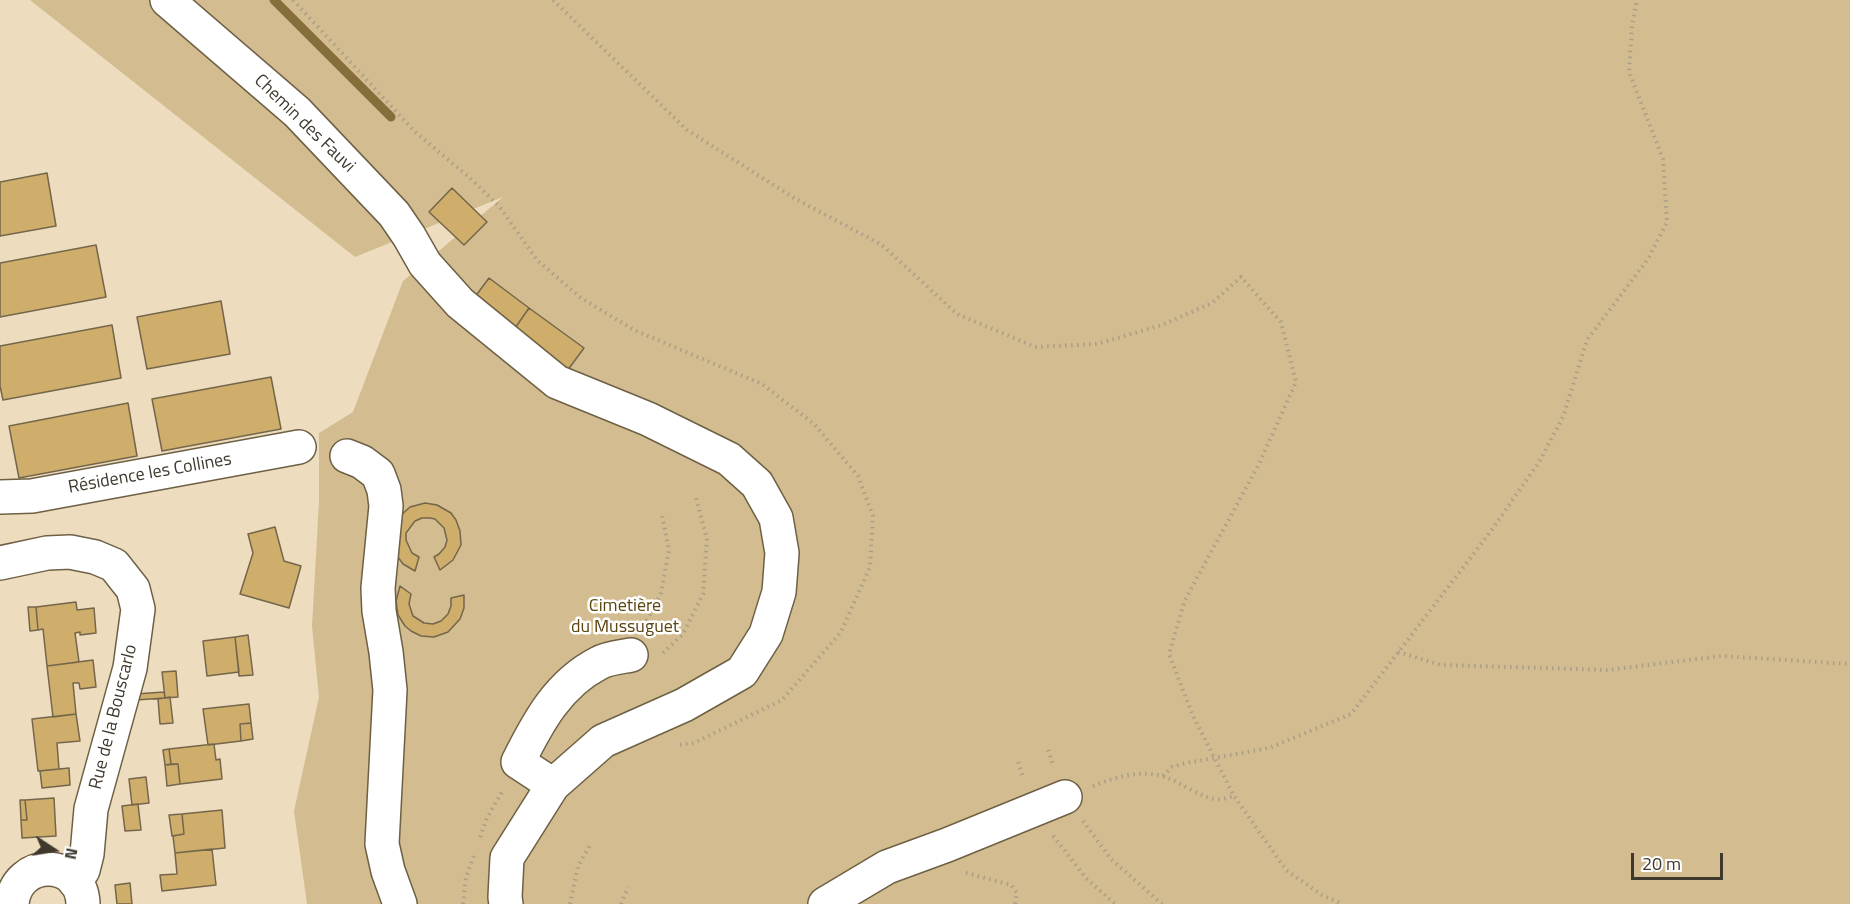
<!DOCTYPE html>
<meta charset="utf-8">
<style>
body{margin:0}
#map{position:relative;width:1850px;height:904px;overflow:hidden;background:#edddbe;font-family:"Titillium Web",sans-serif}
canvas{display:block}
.north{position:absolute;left:24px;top:820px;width:60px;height:60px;-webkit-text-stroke:4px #fff;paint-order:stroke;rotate:102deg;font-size:16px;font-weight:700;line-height:24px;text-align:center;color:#3f392d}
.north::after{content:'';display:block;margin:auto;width:21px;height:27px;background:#3f392d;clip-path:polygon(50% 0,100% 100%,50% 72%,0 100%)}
.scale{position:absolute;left:1631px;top:853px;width:92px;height:27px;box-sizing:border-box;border:3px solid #3f392d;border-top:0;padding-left:8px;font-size:18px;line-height:21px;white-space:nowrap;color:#3f392d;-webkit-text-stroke:4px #fff;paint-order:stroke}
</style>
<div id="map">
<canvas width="1850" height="904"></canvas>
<div class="north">N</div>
<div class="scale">20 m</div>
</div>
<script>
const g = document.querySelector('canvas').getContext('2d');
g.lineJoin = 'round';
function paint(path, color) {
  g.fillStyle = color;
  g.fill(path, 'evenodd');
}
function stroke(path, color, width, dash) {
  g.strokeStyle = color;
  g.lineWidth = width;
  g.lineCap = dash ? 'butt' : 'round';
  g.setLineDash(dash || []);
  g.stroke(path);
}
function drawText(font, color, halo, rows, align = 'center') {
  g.font = font + ' "Titillium Web",sans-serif';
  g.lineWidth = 5;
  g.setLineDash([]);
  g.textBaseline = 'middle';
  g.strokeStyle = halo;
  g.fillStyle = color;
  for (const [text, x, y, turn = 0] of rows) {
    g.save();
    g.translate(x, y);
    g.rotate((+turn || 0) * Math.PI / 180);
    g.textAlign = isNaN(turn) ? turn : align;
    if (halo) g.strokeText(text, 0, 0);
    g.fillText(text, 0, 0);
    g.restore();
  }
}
const green = new Path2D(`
 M30,0H1850V904H307L294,811L319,697L312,626L319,502V433L353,412L403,281L503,197L355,257Z`);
const stream = new Path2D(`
 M274,0L391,117`);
const building = new Path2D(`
 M47,173L56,226L0,236V182Z
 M452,188L487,222L464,245L429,212Z
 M96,245L106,297L0,317V263Z
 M489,278L529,308L513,331L472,301Z
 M221,301L230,354L147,369L137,317Z
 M529,308L584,348L567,371L513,331Z
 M112,325L121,378L3,400L0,386V346Z
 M271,377L281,429L162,451L152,399Z
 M128,403L137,456L19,478L9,426Z
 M425,503L437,505L451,513L456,520L460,531L461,545L453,560L440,570L434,557L439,554L445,547L447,540L444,528L435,519L430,518H422L415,521L406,533V540L412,553L419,557L415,571L403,564L395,553L399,517L410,507Z
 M275,527L284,561L301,566L289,608L240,594L253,553L248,534Z
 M400,586L411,594L409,604L413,616L424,623L433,624L441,621L448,614L451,606V598L464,595V608L460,619L448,632L434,637L421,636L411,631L405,626L398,615L396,601Z
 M76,602L77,610L94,608L96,633L80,635V632L75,633L79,662L47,666L43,629L38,630L36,607Z
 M28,607H36L38,630L30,631Z
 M248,635L253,675L239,676L235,637Z
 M235,637L239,672L207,676L203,641Z
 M93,660L96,687L80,689L79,683H73L76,714L53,717L47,666Z
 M176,671L178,697L165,698L162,672Z
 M164,692L165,698L136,700L135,694Z
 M170,697L173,723L160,724L158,699Z
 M249,704L251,723L240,724L241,741L208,745L203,709Z
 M76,714L80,741L57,743L59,769L38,771L32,719Z
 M251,723L253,739L241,741L240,724Z
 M214,744L216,760L220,759L222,779L180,784L178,764H171L169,749Z
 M169,749L171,764L165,765L163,750Z
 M178,764L180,784L167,786L165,765Z
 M69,768L70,785L42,788L40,771Z
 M146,777L149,803L132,805L129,779Z
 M54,798L56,836L22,838L21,820H27L25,800Z
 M20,800H25L27,820H21Z
 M138,804L141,830L125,831L122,806Z
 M222,810L225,848L175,853L173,836L184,834L182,814Z
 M182,814L184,834L172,836L169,815Z
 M212,849L216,885L162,891L160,875L177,874L175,853Z
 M130,883L132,904H117L115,885Z`);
const path = new Path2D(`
 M293,0L414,131L470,178L499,206L537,260L581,298L634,330L762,384L814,424L858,476L873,516L870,567L841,632L782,700L694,743L677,745
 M553,0L687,130L794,198L882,245L957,314L1035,347L1097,344L1162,325L1212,303L1241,277L1281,322L1296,382L1259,464L1185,600L1169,654L1193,716L1234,796L1286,870L1322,895L1342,904
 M644,626L661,593L669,550L662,515
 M1398,652L1441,665L1607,670L1721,656L1850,664
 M663,653L683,634L703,594L707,539L696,498
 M1048,750L1054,767
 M1018,762L1024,779
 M1163,776L1172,767L1181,764L1269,748L1351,714L1491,531L1539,462L1563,417L1587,340L1648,259L1667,222L1663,159L1629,72L1632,26L1637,0
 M1093,786C1115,777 1141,769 1165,777C1181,782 1200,798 1216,799C1222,800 1229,797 1234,796
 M1083,821L1110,858L1162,904
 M1053,836L1086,878L1115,904
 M480,837L487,818L503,790
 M966,873L1011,885L1017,893L1015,904
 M463,904L466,877L474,855
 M570,904L578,866L590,845
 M621,904L628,887`);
const minor = new Path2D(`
 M167,0L297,112L394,214L409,236L425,264L460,303L557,382L648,419L729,459L757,484L776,518L782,553L779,592L766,634L742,672L684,705L603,741L553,785L507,858L505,897L506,904
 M347,456L362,462L378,474L384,490L386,506L378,588L379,611L386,652L390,690L382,844L388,871L400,904
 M0,497L32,496L299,447
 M0,563L47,553L70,552L95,557L114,565L133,589L138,609L130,668L91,809L87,854L83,870L75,882
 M553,785L518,762C538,722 558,684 599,663C608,658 621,657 631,655
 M12,904C16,857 82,858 83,904
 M825,904L887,867L947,845L1065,797`);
const streetNames = [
 ["Chemin des Fauvi",304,124,44],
 ["Résidence les Collines",150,474,-10],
 ["Rue de la Bouscarlo",114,717,-76]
];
const parkNames = [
 ["Cimetière",625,607],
 ["du Mussuguet",625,628]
];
paint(green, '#d2bc90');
stroke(stream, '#866e3b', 9);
paint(building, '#cfad6a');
stroke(building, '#74664b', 1.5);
stroke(minor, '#6e6045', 36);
stroke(path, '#aa9e86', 4, [1.5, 4.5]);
stroke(minor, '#fff', 33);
drawText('18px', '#3f392d', '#fff', streetNames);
drawText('18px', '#5b440e', '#fff', parkNames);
</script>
